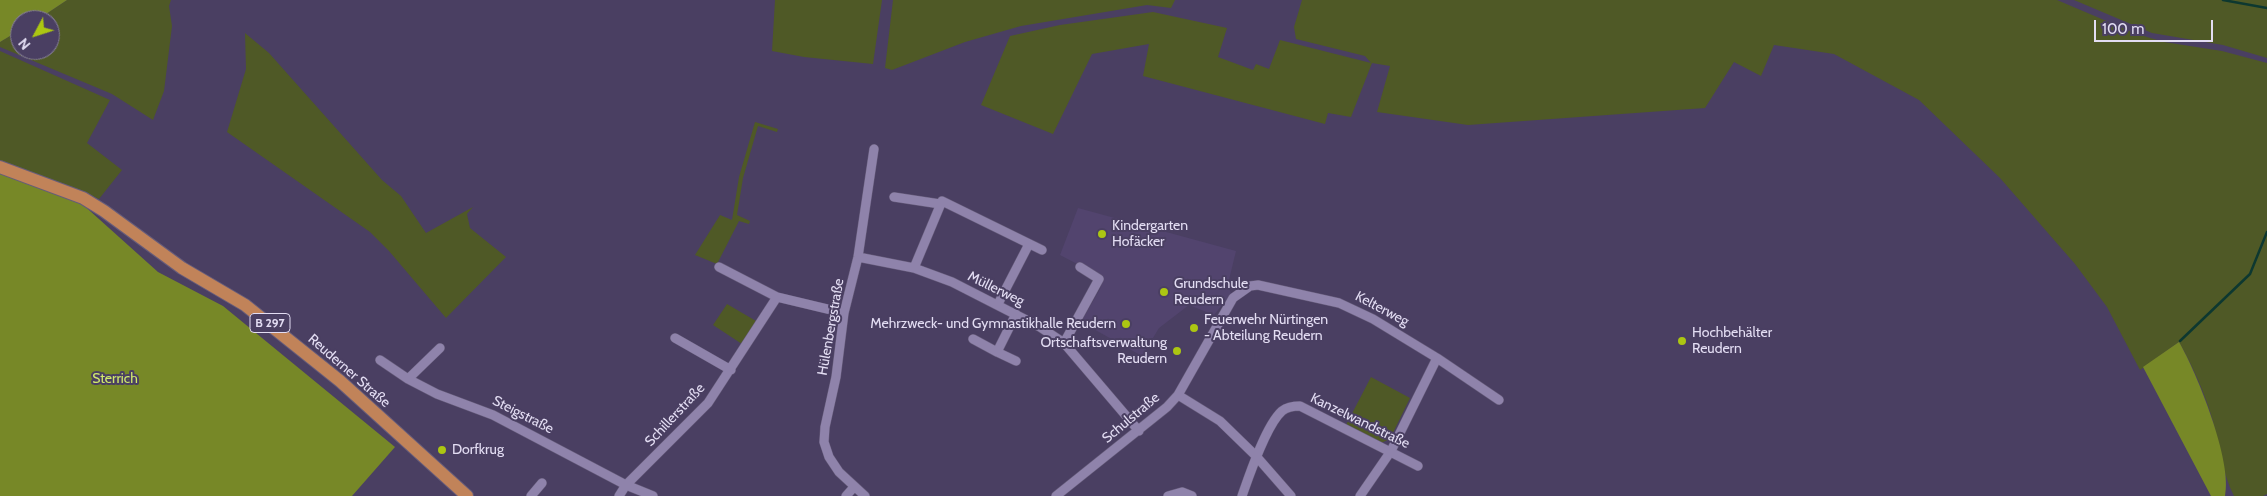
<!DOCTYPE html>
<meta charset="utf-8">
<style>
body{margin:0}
#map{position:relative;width:2267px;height:496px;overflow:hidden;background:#4a3f62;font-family:Cabin,sans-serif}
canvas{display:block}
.north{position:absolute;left:10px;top:10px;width:50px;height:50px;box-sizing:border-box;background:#4a3f62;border:1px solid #877e9c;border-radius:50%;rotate:230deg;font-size:14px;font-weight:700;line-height:20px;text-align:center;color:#e3ddf3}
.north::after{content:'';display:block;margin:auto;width:18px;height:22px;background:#acc612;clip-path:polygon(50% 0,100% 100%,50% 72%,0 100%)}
.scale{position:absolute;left:2094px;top:20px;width:119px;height:22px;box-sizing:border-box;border:2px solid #e3ddf3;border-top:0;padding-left:6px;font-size:15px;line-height:18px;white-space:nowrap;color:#e3ddf3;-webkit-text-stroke:4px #4a3f62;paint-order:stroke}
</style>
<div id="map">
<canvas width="2267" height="496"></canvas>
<div class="north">N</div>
<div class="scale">100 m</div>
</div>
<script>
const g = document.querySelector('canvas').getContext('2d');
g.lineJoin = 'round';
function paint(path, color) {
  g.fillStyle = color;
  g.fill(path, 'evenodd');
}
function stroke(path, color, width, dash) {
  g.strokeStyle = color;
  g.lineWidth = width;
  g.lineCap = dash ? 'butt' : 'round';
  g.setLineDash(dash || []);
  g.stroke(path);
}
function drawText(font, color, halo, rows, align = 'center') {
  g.font = font + ' Cabin,sans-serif';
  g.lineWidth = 4;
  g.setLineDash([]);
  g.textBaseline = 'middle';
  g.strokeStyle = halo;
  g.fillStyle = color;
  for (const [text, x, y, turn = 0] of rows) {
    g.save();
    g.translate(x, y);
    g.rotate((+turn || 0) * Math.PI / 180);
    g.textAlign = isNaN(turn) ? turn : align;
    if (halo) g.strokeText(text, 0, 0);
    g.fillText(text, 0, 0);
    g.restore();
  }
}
const built = new Path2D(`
 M1078,208L1236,251L1228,284L1231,294L1214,315L1189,305L1159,328L1142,356L1081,322L1100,289L1104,278L1060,255Z`);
const green = new Path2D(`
 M67,0H171L169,6L172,26L164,91L153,120L112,94L0,47V42L20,30V50H50V20H37Z
 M775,0H882L873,64L804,57L772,51Z
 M893,0H1175L1171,8L1147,5L1021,26L965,42L892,70L885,68Z
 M1302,0H2057L2137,34L2164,42L2222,51L2267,63V494L2263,496H2234C2222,473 2220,446 2213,421C2205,394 2193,366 2179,342L2140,370L2107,307L2075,264L2000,178L1919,100L1834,54L1774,45L1761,76L1734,62L1705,108L1468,125L1377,112L1390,66L1372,63L1351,117L1328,113L1325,124L1143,76L1149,44L1092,54L1053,134L981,105L1010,36L1060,25L1153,12L1227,28L1218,57L1253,70L1256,64L1269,69L1280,40L1371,63L1365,56L1296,39L1294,27Z
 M2074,0H2267V58L2223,45L2152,33Z
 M245,33L269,53L382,180L401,196L426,233L473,207L467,214L470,228L506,257L446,318L389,251L370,232L227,132L246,69Z
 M0,51L110,100L87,143L122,170L99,199L64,184L0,161Z
 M755,122L778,129L777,132L758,126L743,178L737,215L750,221L749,224L739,221L717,264L695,255L720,215L732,220L739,177Z
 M727,304L756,321L742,344L713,325Z
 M1371,377L1410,398L1390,439L1381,443L1346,425Z`);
const forest = new Path2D(`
 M0,0H67L37,20H20V30L0,42Z
 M0,172L80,202L158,272L223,306L395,447L352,496H0Z
 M2179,342C2197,373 2233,462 2225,496H2211L2143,367Z`);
const stream = new Path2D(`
 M2223,0L2267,8
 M2180,341L2250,274L2267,232`);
const street = new Path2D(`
 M894,197L940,204
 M858,257L914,268L952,282L1040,327L1064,343L1139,431
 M719,267L777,297L844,313
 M914,268L942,201L1042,250
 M998,304L1029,244
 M1016,314L997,352L1016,361
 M675,338L731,370
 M973,339L997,352
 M1064,343L1099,279L1080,267
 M380,360L408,379L437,394L493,415L626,485L653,496
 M408,379L440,348
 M1178,395L1220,421L1256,456L1291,496
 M531,496L542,483
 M619,496L626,485L708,403L777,297
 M846,496L854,487
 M865,496L839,472L829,457L824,442L825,427L836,377L844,313L858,257L874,149
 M1056,496L1167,407L1178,395L1233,298L1250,286L1258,285L1339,303L1373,319L1437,358L1499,400
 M1168,496L1182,492L1192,496
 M1242,496C1249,476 1266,425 1282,411C1287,407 1294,406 1300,406L1418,466
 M1360,496L1391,451L1437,358`);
const primary = new Path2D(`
 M0,167L83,198L104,211L182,268L245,305L340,381L467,496`);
const markers = [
 [1102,234,5,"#acc612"],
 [1164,292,5,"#acc612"],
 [1126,324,5,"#acc612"],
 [1194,328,5,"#acc612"],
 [1682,341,5,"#acc612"],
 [1177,351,5,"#acc612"],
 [442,450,5,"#acc612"]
];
const shields = [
 [270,323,40]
];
const shieldNames = [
 ["B 297",270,323]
];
const poiNames = [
 ["Kindergarten",1112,226],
 ["Hofäcker",1112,242],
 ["Grundschule",1174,284],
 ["Reudern",1174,300],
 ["Feuerwehr Nürtingen",1204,320],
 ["- Abteilung Reudern",1204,336],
 ["Mehrzweck- und Gymnastikhalle Reudern",1116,324,"right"],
 ["Hochbehälter",1692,333],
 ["Reudern",1692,349],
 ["Ortschaftsverwaltung",1167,343,"right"],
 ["Reudern",1167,359,"right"],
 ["Dorfkrug",452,450]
];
const streetNames = [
 ["Müllerweg",996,289,26],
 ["Kelterweg",1382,309,28],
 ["Hülenbergstraße",831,327,-80],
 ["Reuderner Straße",349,371,41],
 ["Steigstraße",523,415,27],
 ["Schillerstraße",675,415,-47],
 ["Schulstraße",1131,418,-40],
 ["Kanzelwandstraße",1360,421,26]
];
const parkNames = [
 ["Sterrich",115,379]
];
paint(built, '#52446e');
paint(green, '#4f5926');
paint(forest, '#778827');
stroke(stream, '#0d3830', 2.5);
stroke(street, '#665c7a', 10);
stroke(primary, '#665c7a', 14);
stroke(street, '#8f83ab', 9);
stroke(primary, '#c18359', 12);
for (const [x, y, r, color] of markers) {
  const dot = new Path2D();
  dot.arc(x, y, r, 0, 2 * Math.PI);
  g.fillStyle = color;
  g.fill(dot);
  stroke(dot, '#4a3f62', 2);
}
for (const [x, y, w] of shields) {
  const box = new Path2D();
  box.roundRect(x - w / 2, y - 9.5, w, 19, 4);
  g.fillStyle = '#4a3f62';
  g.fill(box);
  stroke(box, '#e3ddf3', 1);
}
drawText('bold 12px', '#e3ddf3', null, shieldNames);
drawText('14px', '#e3ddf3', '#4a3f62', poiNames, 'left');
drawText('14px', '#e3ddf3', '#4a3f62', streetNames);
drawText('14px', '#d0e96d', '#4a3f62', parkNames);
</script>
